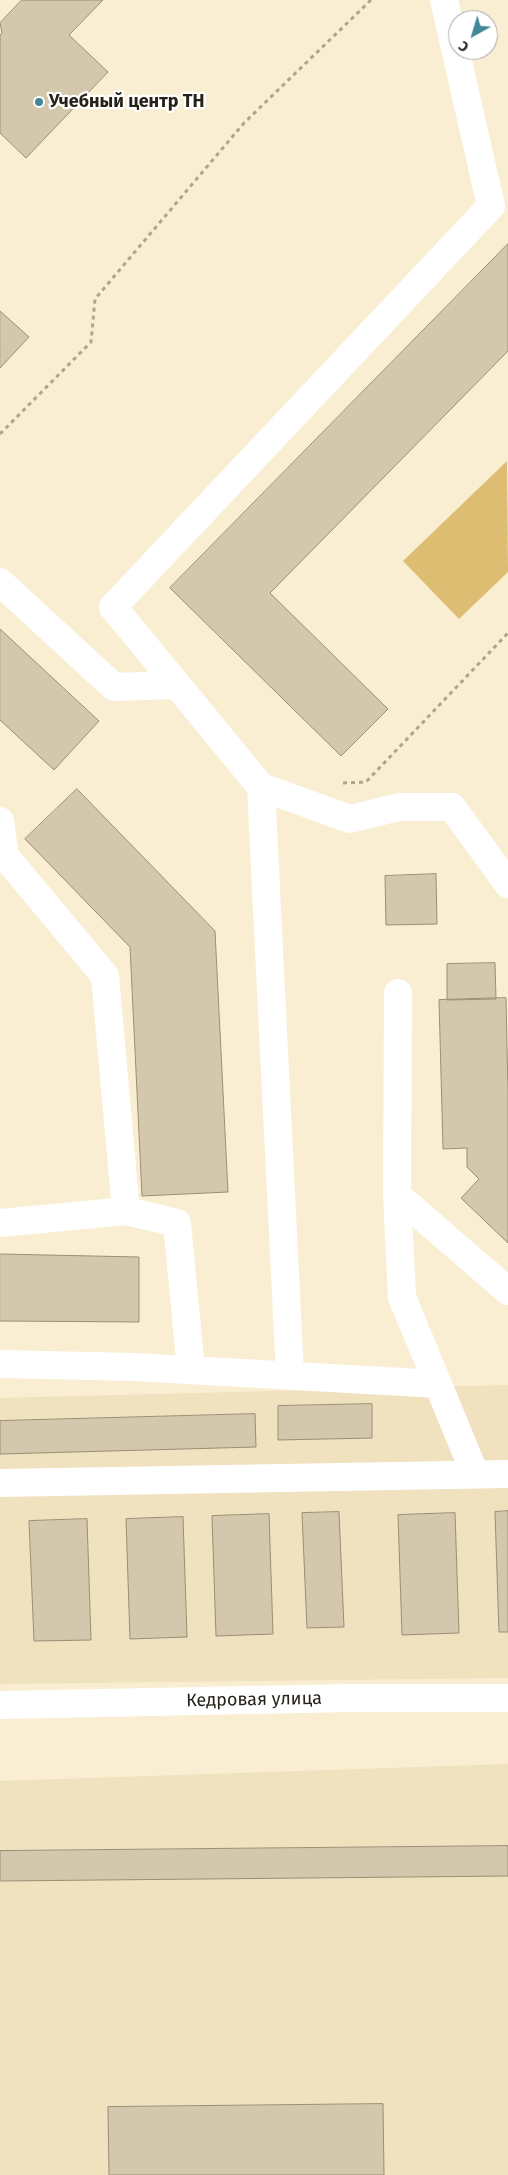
<!DOCTYPE html>
<meta charset="utf-8">
<style>
body{margin:0}
#map{position:relative;width:508px;height:2175px;overflow:hidden;background:#faeed2;font-family:"Fira Sans",sans-serif}
canvas{display:block}
.north{position:absolute;left:448px;top:10px;width:50px;height:50px;box-sizing:border-box;background:#fff;border:1px solid #a8a7a3;border-radius:50%;rotate:219deg;font-size:14px;font-weight:700;line-height:20px;text-align:center;color:#262218}
.north::after{content:'';display:block;margin:auto;width:18px;height:22px;background:#448797;clip-path:polygon(50% 0,100% 100%,50% 72%,0 100%)}
</style>
<div id="map">
<canvas width="508" height="2175"></canvas>
<div class="north">С</div>
</div>
<script>
const g = document.querySelector('canvas').getContext('2d');
g.lineJoin = 'round';
function paint(path, color) {
  g.fillStyle = color;
  g.fill(path, 'evenodd');
}
function stroke(path, color, width, dash) {
  g.strokeStyle = color;
  g.lineWidth = width;
  g.lineCap = dash ? 'butt' : 'round';
  g.setLineDash(dash || []);
  g.stroke(path);
}
function drawText(font, color, halo, rows, align = 'center') {
  g.font = font + ' "Fira Sans",sans-serif';
  g.lineWidth = 4.5;
  g.setLineDash([]);
  g.textBaseline = 'middle';
  g.strokeStyle = halo;
  g.fillStyle = color;
  for (const [text, x, y, turn = 0] of rows) {
    g.save();
    g.translate(x, y);
    g.rotate((+turn || 0) * Math.PI / 180);
    g.textAlign = isNaN(turn) ? turn : align;
    if (halo) g.strokeText(text, 0, 0);
    g.fillText(text, 0, 0);
    g.restore();
  }
}
const built = new Path2D(`
 M508,1385V1678L0,1684V1398Z
 M508,1764V2175H0V1781Z`);
const green = new Path2D(`
 M507,461L508,572L459,619L403,561Z`);
const building = new Path2D(`
 M22,0H103L69,35L108,72L26,158L0,133V35L2,33L0,23Z
 M508,244V351L270,593L388,709L341,756L170,588Z
 M0,311L29,337L0,368Z
 M0,629L99,721L54,770L0,720Z
 M77,789L215,931L228,1192L142,1196L130,947L25,839Z
 M436,874L437,924L386,925L385,876Z
 M495,963L496,999L447,1000V964Z
 M506,998L508,1091V1243L461,1198L479,1179L467,1167V1148L443,1149L439,1000Z
 M0,1254L139,1257V1322L0,1321Z
 M372,1404V1438L278,1440V1406Z
 M255,1414L256,1447L0,1454V1421Z
 M508,1511V1632H499L495,1512Z
 M339,1512L344,1627L307,1628L302,1513Z
 M455,1513L459,1633L402,1635L398,1515Z
 M269,1514L273,1634L216,1636L212,1516Z
 M183,1517L187,1637L130,1639L126,1519Z
 M87,1519L91,1640L34,1641L29,1521Z
 M508,1846V1876L0,1881V1851Z
 M383,2104L384,2175H109L108,2107Z`);
const path = new Path2D(`
 M0,434L91,342L95,299L244,123L371,0
 M343,783L366,782L508,633`);
const minor = new Path2D(`
 M0,582L114,687L177,685
 M261,787L350,819L399,807H452L508,884
 M0,821L5,856L105,976L126,1211
 M398,993L397,1195L508,1291
 M397,1195L402,1297L475,1474
 M0,1223L126,1211L177,1223L191,1370
 M0,1364L135,1367L438,1384
 M290,1376L261,787L113,607L491,206L444,0
 M0,1483L508,1474
 M0,1705L352,1698H508`);
const markers = [
 [39,102,5,"#448797"]
];
const poiNames = [
 ["Учебный центр ТН",49,102]
];
const streetNames = [
 ["Кедровая улица",254,1700,-1]
];
paint(built, '#f0e1bf');
paint(green, '#ddbd72');
paint(building, '#d3c7ac');
stroke(building, '#9a8f76', 1);
stroke(path, '#aea58f', 3, [4, 4]);
stroke(minor, '#fff', 28);
for (const [x, y, r, color] of markers) {
  const dot = new Path2D();
  dot.arc(x, y, r, 0, 2 * Math.PI);
  g.fillStyle = color;
  g.fill(dot);
  stroke(dot, '#fff', 2);
}
drawText('bold 18px', '#262218', '#fff', poiNames, 'left');
drawText('18px', '#262218', '#fff', streetNames);
</script>
